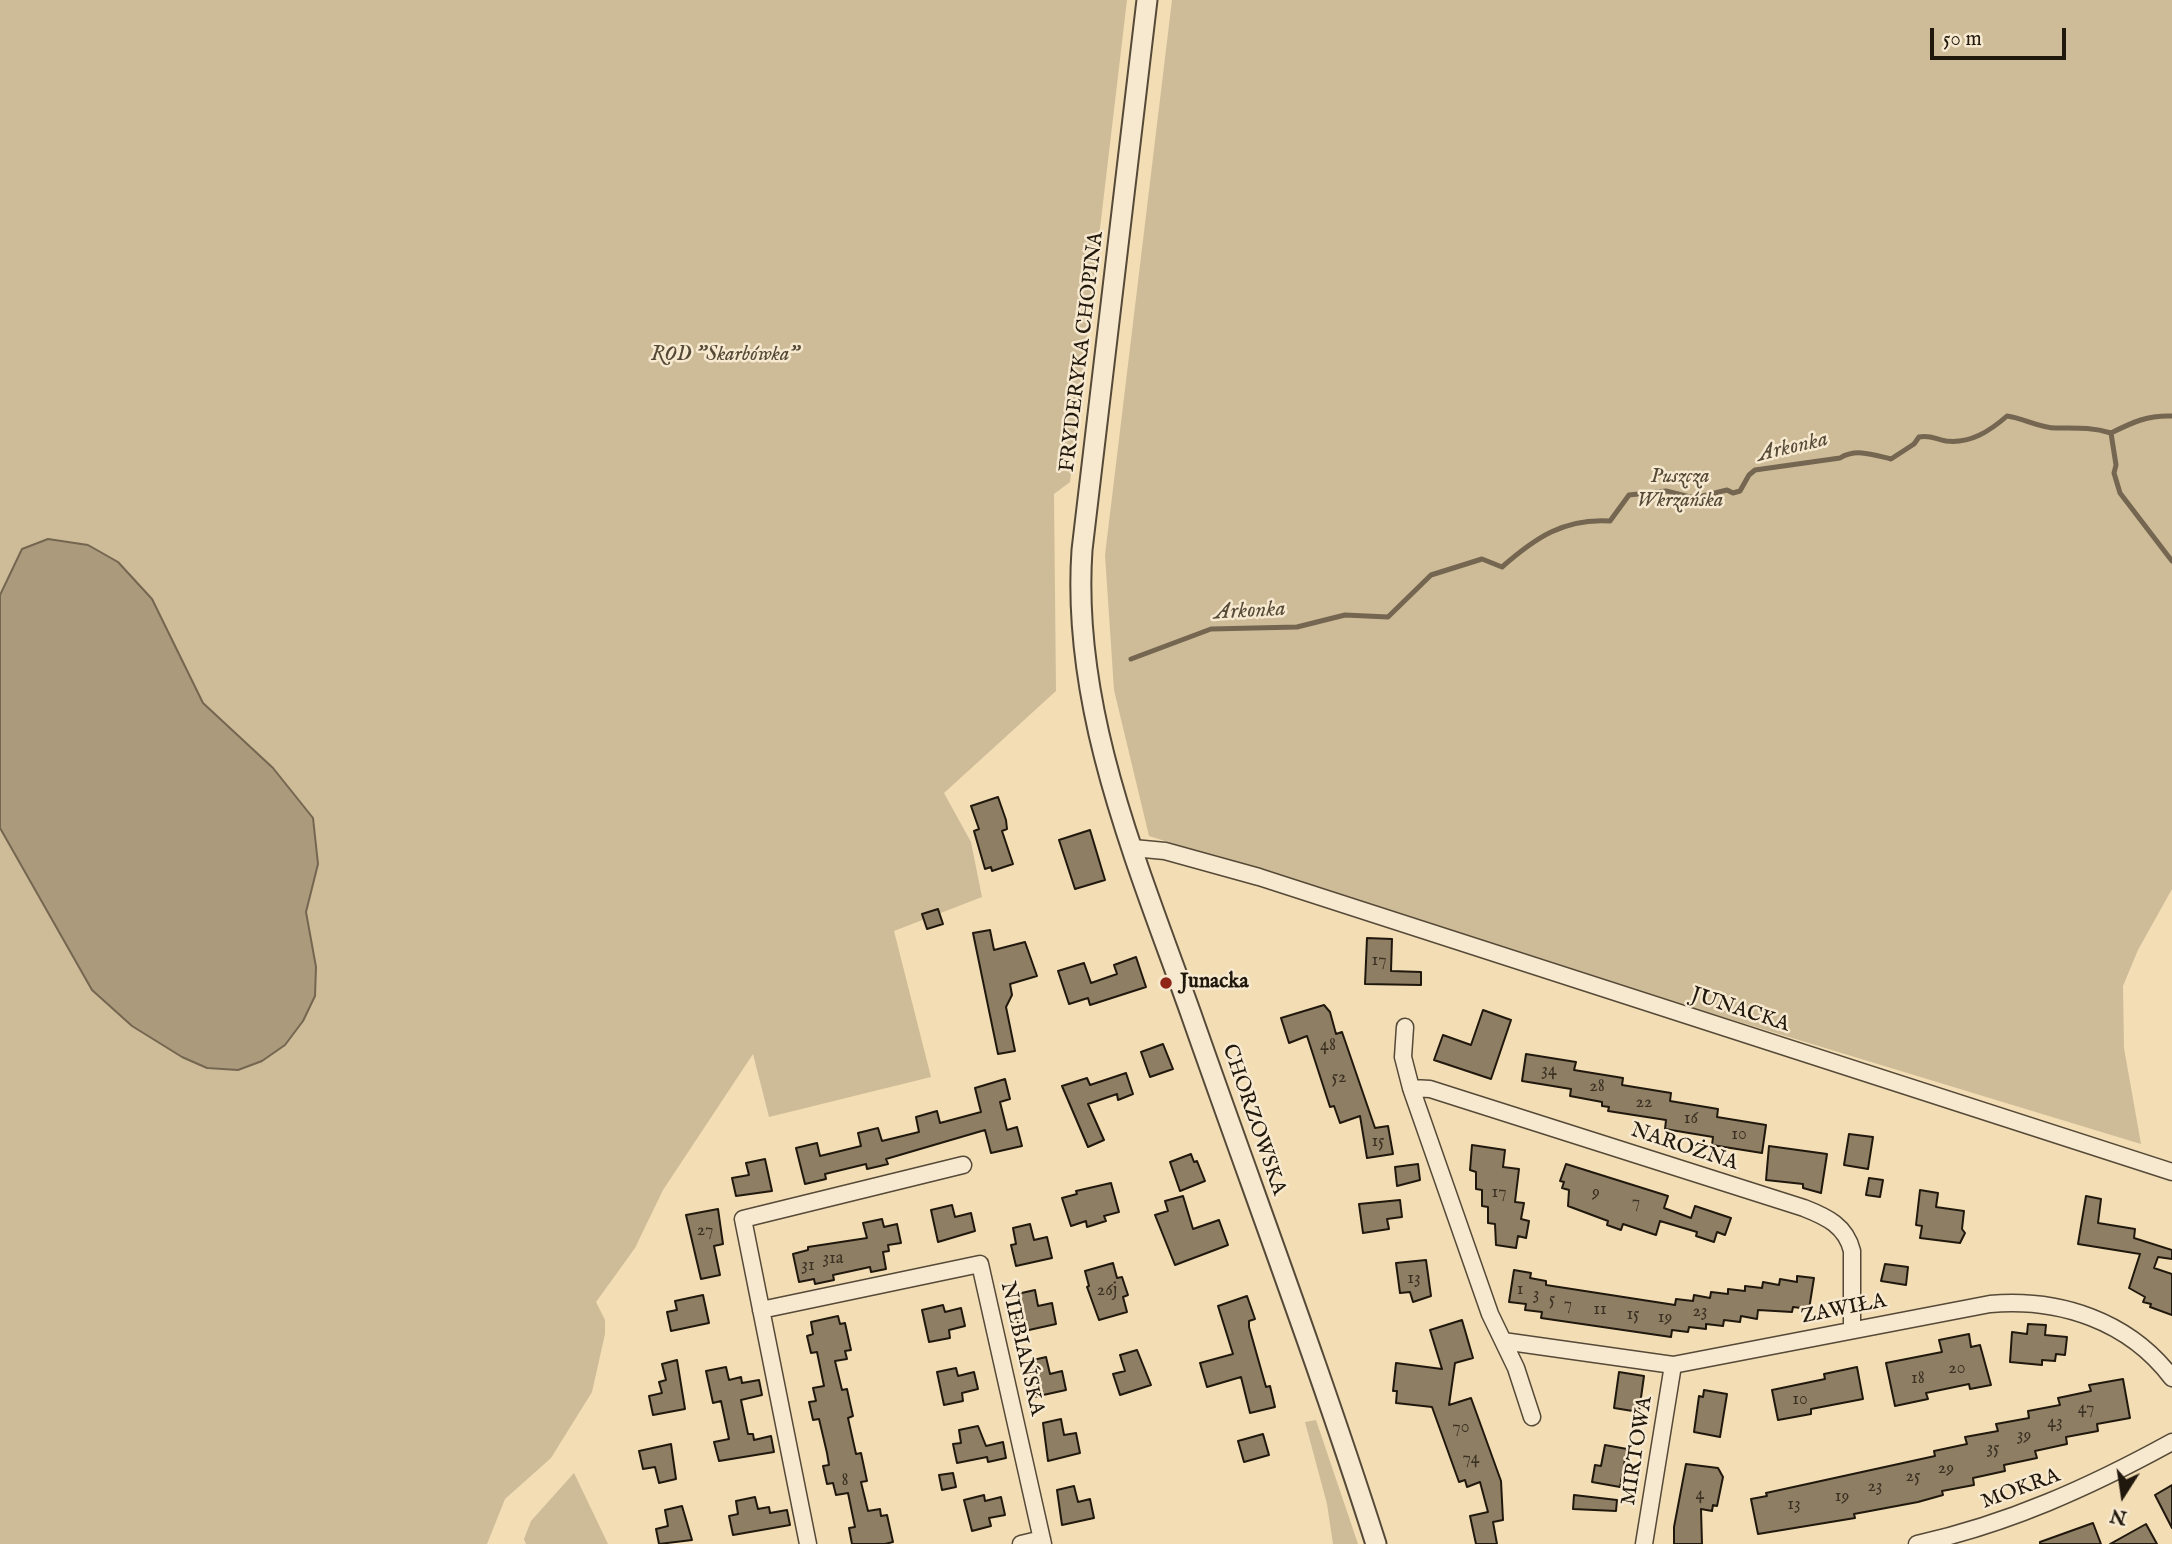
<!DOCTYPE html>
<meta charset="utf-8">
<style>
body{margin:0}
#map{position:relative;width:2172px;height:1544px;overflow:hidden;background:#f2ddb5;font-family:"IM FELL English",serif}
canvas{display:block}
.north{position:absolute;left:2088px;top:1460px;width:70px;height:70px;-webkit-text-stroke:5px #f7e9cf;paint-order:stroke;rotate:192deg;font-size:19px;font-weight:700;line-height:28px;text-align:center;color:#21180d}
.north::after{content:'';display:block;margin:auto;width:24px;height:32px;background:#21180d;clip-path:polygon(50% 0,100% 100%,50% 72%,0 100%)}
.scale{position:absolute;left:1930px;top:28px;width:136px;height:32px;box-sizing:border-box;border:4px solid #21180d;border-top:0;padding-left:9px;font-size:21px;line-height:24px;white-space:nowrap;color:#21180d;-webkit-text-stroke:5px #f7e9cf;paint-order:stroke}
</style>
<div id="map">
<canvas width="2172" height="1544"></canvas>
<div class="north">N</div>
<div class="scale">50 m</div>
</div>
<script>
const g = document.querySelector('canvas').getContext('2d');
g.lineJoin = 'round';
function paint(path, color) {
  g.fillStyle = color;
  g.fill(path, 'evenodd');
}
function stroke(path, color, width, dash) {
  g.strokeStyle = color;
  g.lineWidth = width;
  g.lineCap = dash ? 'butt' : 'round';
  g.setLineDash(dash || []);
  g.stroke(path);
}
function drawText(font, color, halo, rows, align = 'center') {
  g.font = font + ' "IM FELL English",serif';
  g.lineWidth = 5;
  g.setLineDash([]);
  g.textBaseline = 'middle';
  g.strokeStyle = halo;
  g.fillStyle = color;
  for (const [text, x, y, turn = 0] of rows) {
    g.save();
    g.translate(x, y);
    g.rotate((+turn || 0) * Math.PI / 180);
    g.textAlign = isNaN(turn) ? turn : align;
    if (halo) g.strokeText(text, 0, 0);
    g.fillText(text, 0, 0);
    g.restore();
  }
}
const green = new Path2D(`
 M0,0H1127L1070,482L1054,494L1056,691L944,793L971,842L982,897L894,931L931,1077L769,1117L753,1054L663,1190L635,1248L596,1302L605,1320V1334L592,1392L551,1458L505,1499L487,1544H0Z
 M1172,0H2172V889L2138,950L2123,986L2124,1048L2141,1144L1690,1007L1149,836L1114,690L1105,555Z
 M1316,1420L1358,1544H1333L1327,1504L1305,1422Z
 M574,1473L608,1544H526L524,1539L531,1521Z`);
const water = new Path2D(`
 M48,539L88,545L118,562L152,599L203,703L273,768L313,818L318,864L306,912L316,967L315,996L303,1021L285,1045L262,1061L238,1070L207,1068L182,1057L132,1026L92,990L0,828V595L22,549Z`);
const stream = new Path2D(`
 M2111,433L2116,465L2114,473L2120,493L2172,561
 M1131,659L1211,629L1297,627L1345,615L1388,617L1431,575L1482,559L1502,567C1535,538 1564,518 1610,521L1629,495L1666,491L1694,498L1727,490L1733,493L1740,491L1749,475L1755,470L1840,458C1856,448 1874,455 1891,459L1914,444L1919,437C1931,435 1935,439 1946,441C1970,444 1990,431 2007,416C2023,418 2040,428 2056,428C2076,428 2092,427 2111,433C2133,422 2148,415 2172,416`);
const building = new Path2D(`
 M998,797L1006,820L1007,829L1002,831L1013,864L992,871L991,867L985,869L974,831L979,829L971,806Z
 M1090,830L1105,880L1075,889L1059,840Z
 M938,909L943,924L927,929L922,914Z
 M990,930L994,950L1025,942L1037,976L1010,984L1012,995L1006,1007L1015,1051L998,1054L973,933Z
 M1367,938L1392,939L1391,971L1421,972V985L1365,984Z
 M1136,957L1146,987L1090,1005L1088,998L1069,1004L1058,971L1084,963L1091,983L1117,974L1114,965Z
 M1324,1005L1330,1012L1336,1034L1342,1032L1375,1128L1388,1126L1393,1154L1367,1158L1360,1116L1340,1123L1334,1106L1330,1107L1307,1036L1289,1043L1281,1018Z
 M1483,1010L1511,1020L1491,1079L1434,1060L1443,1035L1471,1045Z
 M1163,1044L1173,1069L1150,1077L1141,1052Z
 M1526,1054L1576,1062L1574,1070L1623,1078L1622,1085L1671,1093L1670,1101L1718,1109L1717,1117L1766,1125L1762,1153L1712,1145L1713,1137L1665,1129L1666,1120L1608,1111L1609,1107L1602,1106V1102L1570,1096L1571,1089L1522,1081Z
 M1126,1073L1133,1094L1118,1100L1117,1094L1088,1104L1104,1140L1088,1147L1062,1086L1087,1078L1090,1085Z
 M1005,1079L1010,1099L1000,1102L1007,1130L1017,1127L1022,1146L991,1153L985,1130L886,1159L888,1164L880,1166L867,1169L866,1164L825,1174L826,1179L805,1184L796,1148L817,1143L820,1156L861,1146L858,1133L878,1128L882,1141L919,1132L916,1117L937,1111L940,1123L981,1112L975,1088Z
 M1849,1134L1873,1137L1868,1169L1844,1165Z
 M1472,1145L1505,1150L1503,1167L1519,1169L1515,1202L1524,1203L1521,1219L1529,1221L1526,1238L1518,1236L1516,1248L1496,1245L1495,1224L1488,1223V1207L1482,1206V1190L1476,1189V1172L1470,1170Z
 M1769,1146L1827,1154L1821,1193L1803,1188V1184L1766,1180Z
 M1191,1154L1194,1162L1197,1161L1205,1181L1180,1191L1170,1162Z
 M765,1159L772,1191L736,1196L732,1178L749,1175L746,1163Z
 M1418,1164L1420,1180L1397,1186L1395,1167Z
 M1566,1164L1668,1196L1664,1208L1691,1218L1695,1206L1731,1218L1725,1235L1717,1232L1714,1242L1696,1236L1697,1232L1660,1221L1656,1235L1623,1224L1621,1230L1607,1225L1608,1221L1568,1206L1569,1190L1562,1188L1564,1182L1560,1181Z
 M1869,1178L1883,1180L1880,1197L1866,1195Z
 M1111,1183L1119,1212L1104,1216L1106,1221L1087,1227L1086,1221L1071,1226L1062,1198L1077,1194L1076,1191Z
 M1920,1190L1938,1193L1936,1207L1964,1211L1962,1229L1965,1233L1960,1243L1920,1238L1922,1226L1916,1225Z
 M1183,1196L1193,1229L1219,1220L1228,1245L1175,1265L1155,1215L1168,1211L1165,1201Z
 M2086,1196L2101,1199L2098,1223L2135,1229L2134,1238L2172,1250V1259L2158,1257L2154,1268L2172,1274V1315L2150,1307L2151,1304L2143,1302L2145,1297L2129,1288L2140,1254L2078,1244Z
 M1400,1200L1402,1217L1387,1219L1389,1229L1363,1233L1359,1204Z
 M952,1205L955,1217L971,1213L975,1231L938,1242L931,1210Z
 M718,1209L723,1244L714,1246L720,1275L701,1279L686,1215Z
 M882,1219L884,1227L897,1224L901,1243L888,1245L889,1251L883,1252L886,1269L871,1272L870,1267L833,1275L834,1280L815,1284L814,1279L799,1282L793,1254L808,1250V1247L867,1238L863,1223Z
 M1030,1224L1034,1240L1047,1237L1052,1258L1016,1266L1011,1245L1016,1244L1013,1228Z
 M1426,1260L1431,1296L1413,1302L1410,1292L1400,1293L1396,1263Z
 M1113,1263L1117,1278L1122,1277L1128,1295L1123,1297L1127,1312L1099,1320L1087,1287L1089,1286L1085,1271Z
 M1885,1264L1908,1267L1906,1285L1881,1281Z
 M1514,1270L1531,1273L1530,1278L1546,1281V1285L1675,1305L1676,1299L1693,1301L1694,1295L1710,1298L1711,1292L1728,1294V1289L1745,1291V1286L1762,1288L1763,1282L1779,1285L1780,1279L1797,1282V1276L1814,1278L1809,1309L1793,1307L1792,1312L1758,1310L1757,1319L1741,1316L1740,1322L1724,1320L1723,1326L1706,1324V1329L1689,1327L1688,1332L1672,1330L1671,1337L1541,1318L1542,1312L1525,1310L1526,1304L1509,1302Z
 M1035,1290L1038,1306L1052,1303L1056,1324L1020,1332L1015,1311L1021,1310L1017,1294Z
 M703,1295L709,1323L671,1331L667,1312L677,1310L675,1301Z
 M1247,1296L1255,1319L1249,1321V1327L1266,1387L1270,1386L1275,1407L1250,1413L1241,1377L1207,1387L1200,1363L1233,1354L1218,1306Z
 M943,1305L945,1312L961,1308L965,1326L949,1330L950,1338L929,1342L922,1310Z
 M838,1316L840,1324L845,1323L851,1350L845,1351L847,1359L835,1361L842,1390L847,1389L850,1403L853,1416L848,1418L856,1454L861,1453L867,1481L861,1482L868,1511L880,1509L881,1516L887,1515L893,1542L885,1544H852L849,1528L855,1527L848,1493L836,1495L833,1483L827,1484L823,1466L829,1465L827,1453L819,1419L813,1420L809,1402L816,1401L813,1388L824,1386L817,1352L811,1353L807,1336L813,1334L811,1322Z
 M1462,1320L1473,1358L1455,1363L1449,1405L1471,1398L1501,1481L1503,1520L1493,1522L1497,1544H1476L1470,1516L1488,1512L1480,1482L1467,1487L1465,1480L1459,1482L1432,1407L1396,1403L1397,1391H1393L1396,1363L1442,1369L1430,1330Z
 M2028,1324L2046,1325L2045,1335L2067,1337L2065,1355L2056,1354L2055,1361L2042,1360V1365L2010,1362L2012,1332L2027,1334Z
 M1969,1334L1971,1347L1980,1345L1991,1385L1970,1389L1969,1384L1926,1393L1928,1399L1895,1406L1886,1363L1942,1352L1939,1340Z
 M1137,1350L1151,1385L1120,1395L1113,1374L1125,1371L1120,1355Z
 M1046,1357L1050,1374L1062,1371L1066,1390L1034,1397L1029,1361Z
 M677,1360L685,1409L653,1415L649,1396L662,1393L659,1382L666,1380L662,1364Z
 M726,1367L729,1380L741,1377L742,1383L759,1380L762,1395L741,1400L748,1434H753L754,1440L771,1436L774,1452L719,1461L714,1442L729,1439L721,1401L713,1403L706,1371Z
 M1857,1367L1863,1399L1811,1409V1414L1778,1420L1772,1390L1825,1379L1824,1374Z
 M956,1368L958,1376L974,1372L978,1389L962,1393L963,1401L944,1405L937,1372Z
 M1619,1372L1644,1376L1639,1412L1614,1408Z
 M2123,1379L2130,1418L2097,1424L2098,1431L2066,1437L2067,1444L2035,1451L2037,1458L2004,1465L2005,1471L1973,1478L1974,1485L1942,1491L1943,1495L1918,1502L1854,1514L1855,1518L1758,1534L1751,1499L1767,1496L1766,1493L1935,1456L1934,1451L1967,1444L1965,1437L1998,1431L1996,1424L2029,1418L2028,1411L2060,1405L2058,1398L2091,1391L2089,1385Z
 M1704,1390L1727,1394L1720,1437L1694,1432L1699,1396L1703,1397Z
 M1061,1419L1064,1435L1076,1433L1080,1453L1048,1461L1043,1423Z
 M978,1426L986,1446L1003,1442L1006,1458L988,1462L987,1457L957,1463L953,1444L961,1443L959,1430Z
 M1263,1434L1269,1455L1244,1462L1238,1441Z
 M671,1444L676,1479L659,1483L655,1467L643,1469L639,1451Z
 M1605,1445L1627,1449L1620,1487L1592,1482L1595,1465L1601,1466Z
 M1686,1464L1718,1468L1723,1477L1717,1506L1713,1505L1712,1511L1701,1509L1702,1544H1674V1527Z
 M953,1473L956,1487L942,1490L939,1475Z
 M2172,1485V1528L2155,1495Z
 M1074,1486L1078,1502L1090,1499L1094,1518L1062,1525L1057,1490Z
 M984,1495L985,1501L1001,1497L1005,1515L989,1518L991,1526L972,1531L964,1500Z
 M1574,1495L1617,1500L1616,1511L1573,1509Z
 M755,1497L758,1509L769,1507L770,1513L787,1510L790,1525L733,1535L729,1516L738,1514L736,1501Z
 M682,1506L692,1540L659,1544L656,1529L668,1526L665,1510Z
 M2093,1523L2101,1544H2040V1542Z
 M2146,1524L2157,1544H2110Z`);
const minor = new Path2D(`
 M1133,848L1165,851L1259,877L2172,1172
 M1405,1027L1403,1057L1411,1088L1490,1314L1516,1368L1532,1417
 M1411,1088L1430,1089L1804,1208C1827,1217 1846,1226 1852,1251V1330
 M761,1310L980,1264L1043,1544
 M1503,1341L1673,1365L1990,1304C2060,1298 2129,1321 2172,1378
 M808,1544L743,1219L963,1165
 M1021,1544L1042,1539
 M1644,1544L1673,1365
 M1917,1544C2008,1524 2090,1487 2172,1442`);
const tertiary = new Path2D(`
 M1147,0L1082,550C1071,711 1138,865 1191,1014C1253,1191 1319,1366 1376,1544`);
const markers = [
 [1166,983,7,"#8f2418"]
];
const numberNames = [
 ["17",1379,961],
 ["48",1328,1046],
 ["34",1549,1071],
 ["52",1339,1078],
 ["28",1597,1087],
 ["22",1644,1103],
 ["16",1691,1119],
 ["10",1739,1135],
 ["15",1378,1142],
 ["17",1499,1193],
 ["9",1596,1193],
 ["7",1636,1203],
 ["27",705,1231],
 ["31a",833,1259],
 ["31",808,1266],
 ["13",1414,1279],
 ["1",1520,1290],
 ["26j",1107,1291],
 ["3",1536,1295],
 ["5",1552,1300],
 ["7",1568,1305],
 ["11",1600,1310],
 ["23",1700,1312],
 ["15",1633,1315],
 ["19",1665,1318],
 ["20",1957,1369],
 ["18",1918,1379],
 ["10",1800,1400],
 ["47",2086,1409],
 ["43",2055,1423],
 ["70",1461,1428],
 ["39",2024,1436],
 ["35",1993,1449],
 ["74",1471,1459],
 ["29",1946,1469],
 ["25",1913,1477],
 ["8",845,1481],
 ["23",1875,1487],
 ["4",1700,1495],
 ["19",1842,1497],
 ["13",1794,1505]
];
const streetNames = [
 ["FRYDERYKA CHOPINA",1083,352,-83],
 ["JUNACKA",1740,1011,18],
 ["CHORZOWSKA",1253,1120,71],
 ["NAROŻNA",1684,1148,18],
 ["ZAWIŁA",1844,1310,-11],
 ["NIEBIAŃSKA",1021,1349,77],
 ["MIRTOWA",1638,1451,-81],
 ["MOKRA",2021,1490,-20]
];
const parkNames = [
 ["ROD \"Skarbówka\"",725,356],
 ["Puszcza",1680,478],
 ["Wkrzańska",1680,502]
];
const poiNames = [
 ["Junacka",1180,983]
];
const waterNames = [
 ["Arkonka",1793,448,-13],
 ["Arkonka",1250,612,-3]
];
paint(green, '#cebc98');
paint(water, '#ab9a7c');
stroke(water, '#746650', 2);
stroke(stream, '#746650', 5);
paint(building, '#8e7e64');
stroke(building, '#21180d', 2);
stroke(minor, '#554937', 19);
stroke(tertiary, '#554937', 23);
stroke(minor, '#f7e9cf', 16);
stroke(tertiary, '#f7e9cf', 19);
for (const [x, y, r, color] of markers) {
  const dot = new Path2D();
  dot.arc(x, y, r, 0, 2 * Math.PI);
  g.fillStyle = color;
  g.fill(dot);
  stroke(dot, '#f7e9cf', 2.5);
}
drawText('18px', '#3c3223', null, numberNames);
drawText('21px', '#21180d', '#f7e9cf', streetNames);
drawText('italic 21px', '#554937', '#f7e9cf', parkNames);
drawText('bold 21px', '#21180d', '#f7e9cf', poiNames, 'left');
drawText('italic 23px', '#584c39', '#f7e9cf', waterNames);
</script>
